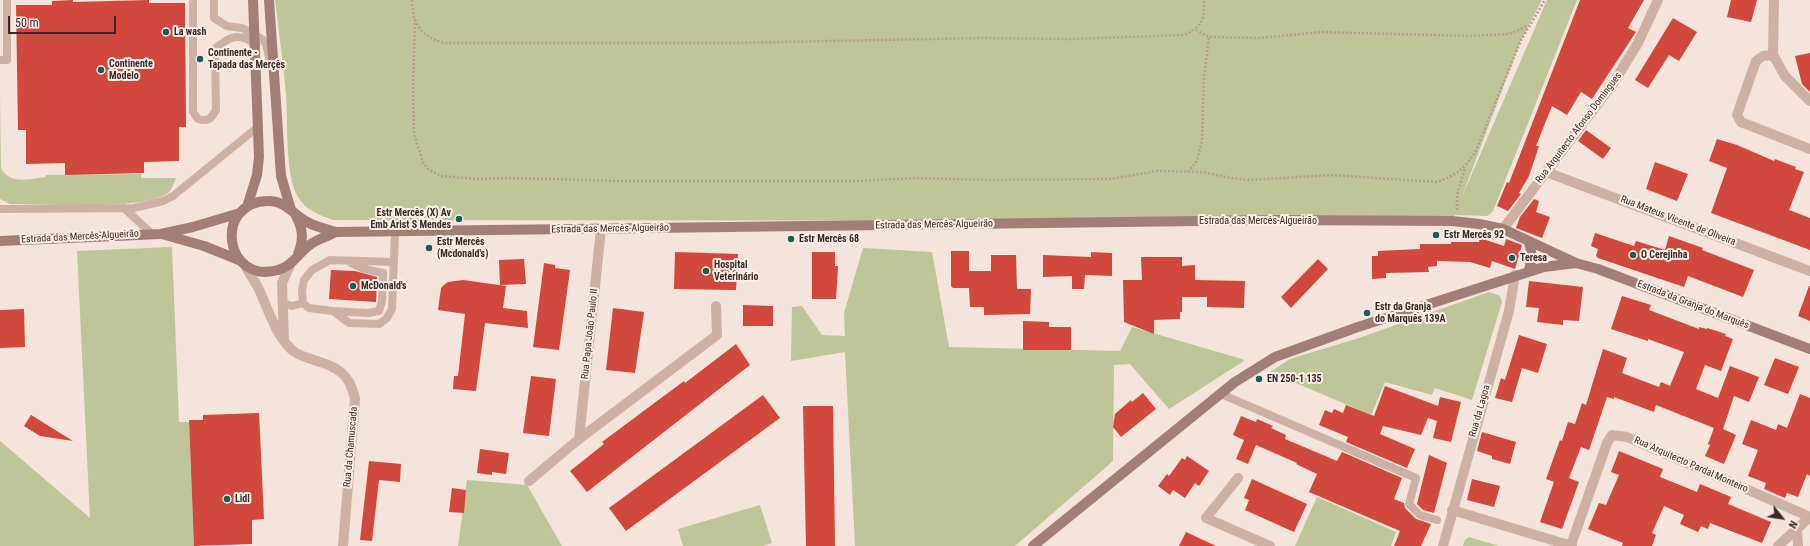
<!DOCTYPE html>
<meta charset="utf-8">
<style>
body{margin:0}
#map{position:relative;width:1810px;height:546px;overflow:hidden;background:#f4e4db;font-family:"Roboto Condensed",sans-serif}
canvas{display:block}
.north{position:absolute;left:1762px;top:498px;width:40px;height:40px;-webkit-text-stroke:3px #fbefe8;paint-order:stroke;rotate:120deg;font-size:11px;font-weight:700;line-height:16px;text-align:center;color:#392a27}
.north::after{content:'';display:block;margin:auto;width:14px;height:18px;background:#392a27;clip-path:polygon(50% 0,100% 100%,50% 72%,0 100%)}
.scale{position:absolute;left:8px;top:16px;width:108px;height:18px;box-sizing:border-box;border:2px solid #392a27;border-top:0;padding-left:5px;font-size:12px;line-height:14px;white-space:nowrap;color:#392a27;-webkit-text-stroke:3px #fbefe8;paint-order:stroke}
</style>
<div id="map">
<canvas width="1810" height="546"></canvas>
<div class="north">N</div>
<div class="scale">50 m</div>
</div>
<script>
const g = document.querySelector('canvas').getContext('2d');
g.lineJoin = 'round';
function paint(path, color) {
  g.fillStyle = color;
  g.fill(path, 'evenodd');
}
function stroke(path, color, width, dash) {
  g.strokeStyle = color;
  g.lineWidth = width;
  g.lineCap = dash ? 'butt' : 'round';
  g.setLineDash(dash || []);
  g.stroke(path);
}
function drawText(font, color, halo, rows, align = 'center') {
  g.font = font + ' "Roboto Condensed",sans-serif';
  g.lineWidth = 4;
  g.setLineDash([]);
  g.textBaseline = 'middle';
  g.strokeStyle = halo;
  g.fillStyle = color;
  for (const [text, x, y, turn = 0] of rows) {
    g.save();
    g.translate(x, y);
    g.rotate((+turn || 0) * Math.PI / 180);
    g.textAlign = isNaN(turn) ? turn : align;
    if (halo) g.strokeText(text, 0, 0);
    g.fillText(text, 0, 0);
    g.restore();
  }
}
const green = new Path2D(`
 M275,0H1542L1521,40L1461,199L1547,0H1577L1493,211L1488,216L1455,215L1452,221L333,220C319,215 306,210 298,197C285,177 288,120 286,94C283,63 279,31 275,0Z
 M0,94L1,168C10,185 29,179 46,177V175L141,174V178H176C174,182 172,189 169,192C148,211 41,204 10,204L0,199Z
 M172,247L179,422H189L194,546H0V441L90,518L77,251Z
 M863,248L932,252L949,347L1120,351L1132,327L1242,359L1244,361L1169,409L1130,364L1114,365L1113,461L1015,546H855L845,352L791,361L792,307L802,306L822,335L845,336L844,313Z
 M1489,292L1500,296L1502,302L1472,400L1435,388L1432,395L1385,382L1371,415L1270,372L1290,359L1359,338Z
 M467,480L527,485L562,546H458Z
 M1317,497L1396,532L1391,546H1295Z
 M760,505L772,543L763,546H683L678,529Z
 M1469,537L1499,546H1463L1465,540Z`);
const building = new Path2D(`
 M73,0V2L149,0V3H185L186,127H179V161L144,162V173L65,175V163L26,164V130H18L16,5H52V1Z
 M1580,0H1644L1628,28L1636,32L1592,99L1581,92L1567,115L1552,106L1536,146H1539L1529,176L1519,193L1521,194L1508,211L1497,206L1507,182L1509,183Z
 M1731,0H1757L1751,22L1727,17Z
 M1673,18L1697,32L1679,61L1669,55L1648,88L1635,80Z
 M1810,53V92L1802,84L1795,56Z
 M1586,130L1611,148L1603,159L1578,141Z
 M1717,139L1737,145L1774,161L1775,159L1796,167L1795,169L1804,172L1789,210L1810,218V250L1711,213L1727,168L1709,161Z
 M1655,162L1688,174L1677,201L1646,189Z
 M1534,199L1539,201L1536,212L1550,217L1542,238L1516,228L1520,217Z
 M1595,233L1634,246L1636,241L1665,250L1669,236L1703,248L1702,250L1754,270L1743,297L1688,276L1684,287L1598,258L1596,256L1598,249L1591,246Z
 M1480,238L1504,246L1506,239L1522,245L1515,269L1492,261L1490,268L1470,262L1437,261V266L1428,267L1429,272L1386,273V278L1372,279V256H1378V251L1420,249V244H1451V242H1479Z
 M951,251H969V271H991V255H1016L1017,289H1031L1030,314L984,315V307H970L969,288H953L951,286Z
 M675,252L738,254L736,290L674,289Z
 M812,252H835V266H838L836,299H812Z
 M1091,252L1112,253V276L1085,275L1084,289H1072V276L1043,277V255L1091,257Z
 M1141,257H1182V266L1195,265V280L1245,281L1244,308L1207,307V297H1182V312H1180V319L1154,320V334L1124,322L1123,280H1142Z
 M524,259L526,284L500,285L499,260Z
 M1318,259L1328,269L1291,308L1281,297Z
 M544,263L555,265V268L570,270L559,350L533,347Z
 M331,270L355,271L377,277L376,302L329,299Z
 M463,280L506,286L503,308L527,311L528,328L485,323L476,391L453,389L454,376H458L465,314L438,310L441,288L444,285L448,282Z
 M1529,281L1583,287L1579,321L1563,320V325L1537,322L1539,308L1526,307Z
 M1809,286H1810V321L1798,316Z
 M1622,296L1651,305L1649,310L1699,329V327L1707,329V328L1726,334L1725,336L1733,339L1721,371L1705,365L1696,389L1718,398L1730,366L1759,377L1749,402L1734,396L1723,429L1736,435L1724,464L1705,456L1710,445L1708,444L1714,428L1656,405L1654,412L1614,397V399L1607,397L1589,450L1581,447L1569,478L1579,482L1562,529L1540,522L1554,482L1546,479L1560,440L1562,441L1568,422L1575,424L1582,403L1586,405L1603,349L1627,358L1622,373L1659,387L1661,382L1670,386L1684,352L1648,339V341L1611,329Z
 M743,305L773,306V326H743Z
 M613,308L644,312L635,373L606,370Z
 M24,309L25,347L0,348V310Z
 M1023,321L1049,322V327H1071V350H1023Z
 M1519,335L1547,344L1538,373L1522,368L1512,402L1495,398L1501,378L1505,380Z
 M736,344L750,365L587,492L570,471L604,444L602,442L684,381L685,383Z
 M1775,358L1799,367L1788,394L1764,385Z
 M531,376L556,379L549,436L523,433Z
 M1385,386L1438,406L1440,397L1461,402L1451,442L1433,438L1437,421L1428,418L1421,435L1383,426L1380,434L1415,449L1407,468L1346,442L1348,437L1319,425L1325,410L1332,413L1334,409L1343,413L1346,405L1374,416Z
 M1143,393L1156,409L1121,437L1113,427L1115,414L1131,400L1132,402Z
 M1800,394L1810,398V476L1807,474L1798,497L1787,493L1785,498L1764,489L1766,483L1748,476L1758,450L1742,444L1751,420L1776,430L1778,424L1787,428Z
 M763,395L780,418L626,531L609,508Z
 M803,406H833L835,546H806Z
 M259,413L264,519L252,520V544L194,546L189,420H203V415Z
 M31,415L73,441L40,436L24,426Z
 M1241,416L1256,422L1257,419L1273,426L1271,428L1286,435L1285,439L1337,461L1342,452L1402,478L1394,499L1404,503L1405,508L1416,519L1431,524L1421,546H1394L1400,531L1309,492L1317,474L1296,464L1297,463L1256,445L1248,464L1236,459L1244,440L1233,435Z
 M1482,432L1516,442L1510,464L1492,459V456L1477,451Z
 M480,449L509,453L506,474L492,472V475L477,473Z
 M1619,451L1663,469L1660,477L1697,492L1700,484L1731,497L1728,504L1771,522L1762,543L1710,523L1708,529L1701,526L1698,532L1680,524L1684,515L1664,506L1652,533L1656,535L1652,546H1622L1623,543L1588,529L1599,503L1606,505L1619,475L1611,472Z
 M1429,455L1447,463L1434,513L1423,510L1417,504Z
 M1187,456L1209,471L1199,486L1195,483L1185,498L1173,490L1170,495L1158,486L1167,474L1169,476L1182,458L1185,460Z
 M369,461L401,464L400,482L379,480L372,541L360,540Z
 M1252,479L1307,504L1294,532L1245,510L1249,500L1244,498Z
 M1472,479L1500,486L1494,507L1467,500Z
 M452,488L466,490L464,513L449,512Z
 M1186,532L1216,546H1179Z`);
const path = new Path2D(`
 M412,0C412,24 422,37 444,43H729L983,38L1071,39L1184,35C1202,27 1205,19 1204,0
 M415,19L413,89L414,134L423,162L429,170L441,176L478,179L509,178L623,181H856L915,178L989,180L1111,179L1157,171L1203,172L1230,178L1249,180L1331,175L1437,182C1456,175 1463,170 1475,153L1521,40L1545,0
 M1196,30L1209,37L1259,38L1321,32L1469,36L1509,34L1528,26
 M1188,172L1197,161L1202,141L1204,77L1209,37
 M1457,210V195L1465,168`);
const lane = new Path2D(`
 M193,0V112L198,119C208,122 211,119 216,110L215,49C229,36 240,32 256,45
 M214,0V18L227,26L242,28L262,39L266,44L271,66
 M0,60H7V0
 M124,208L152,234
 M0,209L134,208L163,201L173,196L259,126
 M393,262L330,260L312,270L304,280L302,291L303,303L309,308L333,311L349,323L379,324L387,318L392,309L395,232
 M283,303L292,306L303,303
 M333,311L368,313L379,311L382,301L383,273L364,269L351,263
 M1221,394L1416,478L1409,504L1420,515L1437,520`);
const street = new Path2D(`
 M1774,0L1773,55L1785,76L1810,101
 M1773,55L1763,56L1756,61L1737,115L1741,122L1810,149
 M1546,172L1810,271
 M1503,229L1612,85L1638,43L1658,0
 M245,265C250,275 257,284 261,294C270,314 276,335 292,350C299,356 306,357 314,360C338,367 350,374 355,399L343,546
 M284,340L282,283L291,263
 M579,439L717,335L716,306
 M1238,478L1206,518L1270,546
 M529,481L579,439L601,229
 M1452,510L1572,546
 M1797,529L1798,546
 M1571,545L1607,443L1612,435L1627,437L1810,517
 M1443,546L1509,311L1515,275
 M1778,546L1810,517`);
const secondary = new Path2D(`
 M269,0L281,176L291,210
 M247,207L257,175L259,157L253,0
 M295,214C303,228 304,239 298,254
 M336,232C328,236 318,239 311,244C300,251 292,267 278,270C224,285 213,202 268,201C284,200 294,215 307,222C316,227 326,229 336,232L1277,220L1452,221L1479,224L1503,229L1576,263
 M162,234L204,246L239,260
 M0,241L161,234L193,227L240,213
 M1529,271L1532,256L1529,242
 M1033,546L1235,382L1275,357L1358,327L1544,267L1576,263L1598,269L1810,349`);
const markers = [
 [166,32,4,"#195e58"],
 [200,59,4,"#195e58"],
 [101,70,4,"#195e58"],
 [459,219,4,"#195e58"],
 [1436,235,4,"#195e58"],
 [791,239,4,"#195e58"],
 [429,248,4,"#195e58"],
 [1633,255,4,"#195e58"],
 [1512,258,4,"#195e58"],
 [706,271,4,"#195e58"],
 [353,286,4,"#195e58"],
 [1367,313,4,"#195e58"],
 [1259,379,4,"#195e58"],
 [227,499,4,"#195e58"]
];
const poiNames = [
 ["La wash",174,32],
 ["Continente -",208,53],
 ["Tapada das Merçês",208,65],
 ["Continente",109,64],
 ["Modelo",109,76],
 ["Estr Mercês (X) Av",451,213,"right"],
 ["Emb Arist S Mendes",451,225,"right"],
 ["Estr Mercês 92",1444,235],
 ["Estr Mercês 68",799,239],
 ["Estr Mercês",437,242],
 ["(Mcdonald's)",437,254],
 ["O Cerejinha",1641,255],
 ["Teresa",1520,258],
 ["Hospital",714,265],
 ["Veterinário",714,277],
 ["McDonald's",361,286],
 ["Estr da Granja",1375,307],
 ["do Marquês 139A",1375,319],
 ["EN 250-1 135",1267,379],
 ["Lidl",235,499]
];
const streetNames = [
 ["Rua Arquitecto Afonso Domingues",1579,128,-53],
 ["Estrada das Mercês-Algueirão",1258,221],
 ["Rua Mateus Vicente de Oliveira",1678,221,21],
 ["Estrada das Mercês-Algueirão",934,225,-1],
 ["Estrada das Mercês-Algueirão",610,229,-1],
 ["Estrada das Mercês-Algueirão",80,237,-3],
 ["Estrada da Granja do Marquês",1693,305,21],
 ["Rua Papa João Paulo II",590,334,-84],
 ["Rua da Lagoa",1480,411,-74],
 ["Rua da Chamuscada",351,447,-85],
 ["Rua Arquitecto Pardal Monteiro",1691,465,24]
];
paint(green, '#bdc599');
paint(building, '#d1483c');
stroke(path, '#ba9b8f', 2.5, [2, 2]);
stroke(lane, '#ceb1a5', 8);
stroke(street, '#ceb1a5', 10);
stroke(secondary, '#a17f77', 10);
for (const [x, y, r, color] of markers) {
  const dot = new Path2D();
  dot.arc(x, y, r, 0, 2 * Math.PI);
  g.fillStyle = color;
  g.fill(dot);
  stroke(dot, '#fbefe8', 1.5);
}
drawText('bold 10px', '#392a27', '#fbefe8', poiNames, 'left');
drawText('10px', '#392a27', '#fbefe8', streetNames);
</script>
